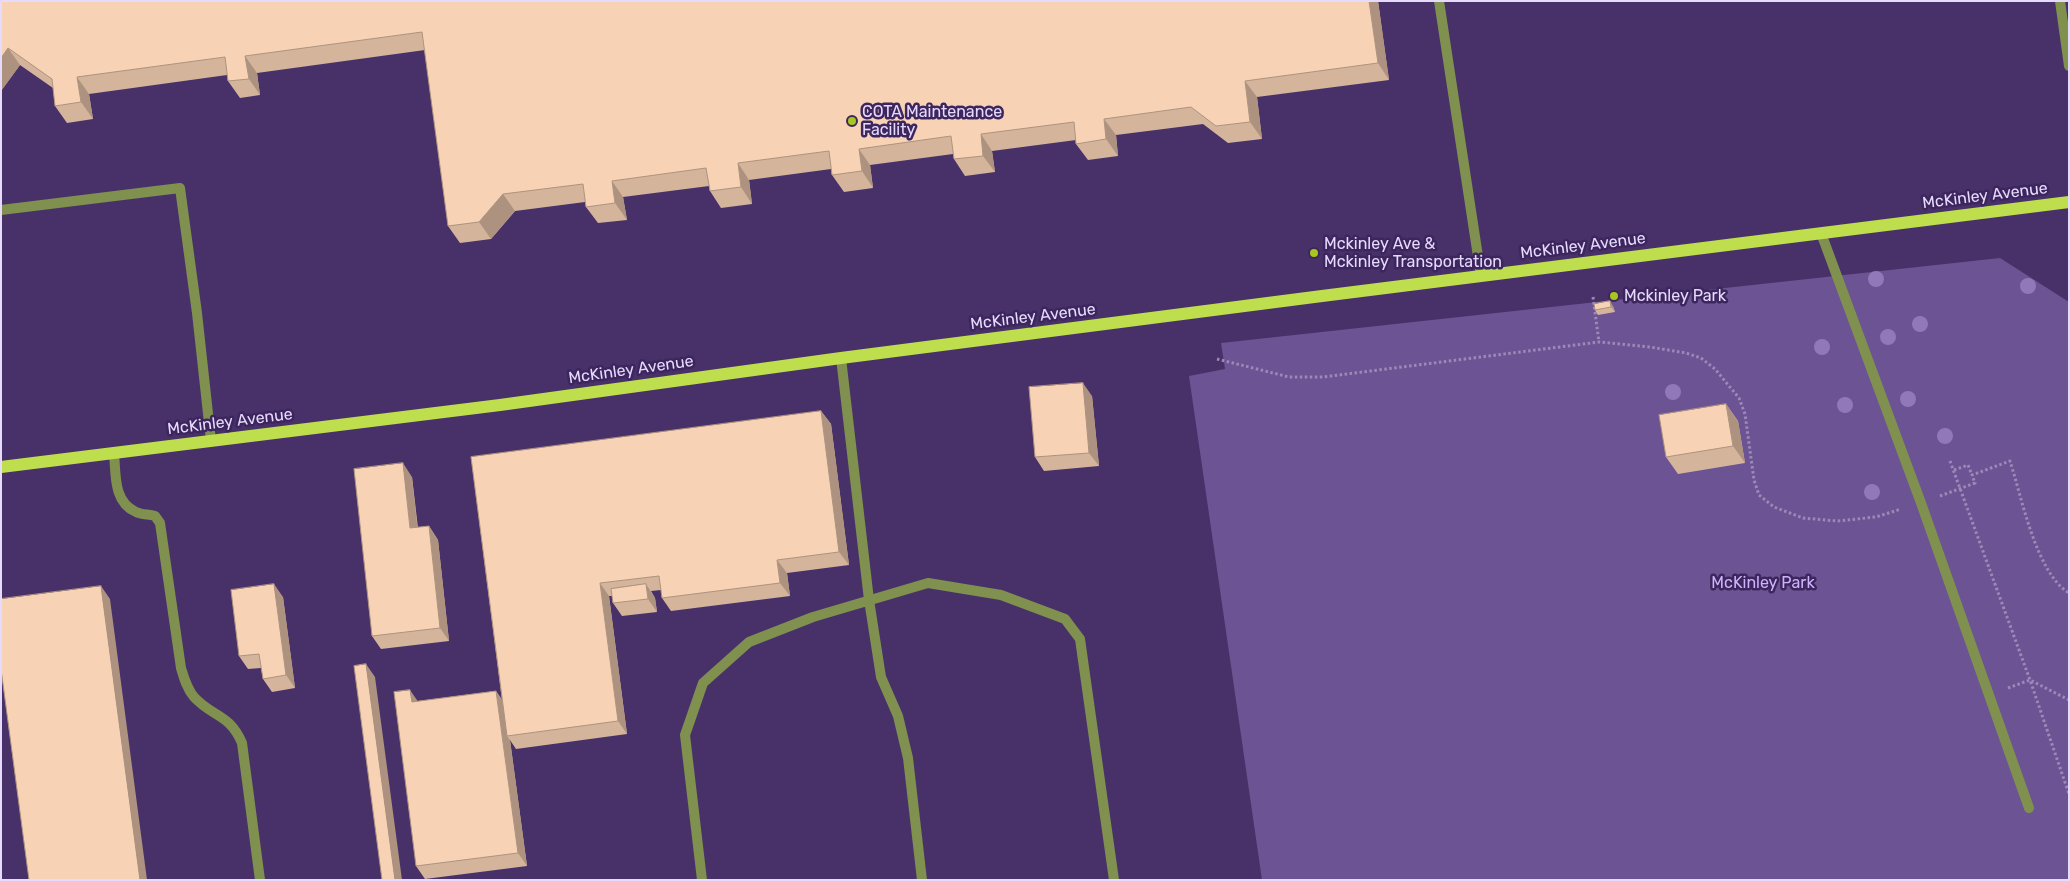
<!DOCTYPE html>
<style>
body{margin:0}
#map{position:relative;width:2070px;height:881px;overflow:hidden;background:#483169;font-family:Rubik,sans-serif}
canvas{display:block}
.frame{position:absolute;inset:0;border:2px solid #e6dafd;pointer-events:none}
</style>
<div id="map">
<canvas width="2070" height="881"></canvas>
<div class="frame"></div>
</div>
<script>
const g = document.querySelector('canvas').getContext('2d');
g.lineJoin = 'round';
function paint(path, color) {
  g.fillStyle = color;
  g.fill(path, 'evenodd');
}
function stroke(path, color, width, dash) {
  g.strokeStyle = color;
  g.lineWidth = width;
  g.lineCap = dash ? 'butt' : 'round';
  g.setLineDash(dash || []);
  g.stroke(path);
}
function drawText(font, color, halo, rows, align = 'center') {
  g.font = font + ' Rubik,sans-serif';
  g.lineWidth = 5;
  g.setLineDash([]);
  g.textBaseline = 'middle';
  g.strokeStyle = halo;
  g.fillStyle = color;
  for (const [text, x, y, turn = 0] of rows) {
    g.save();
    g.translate(x, y);
    g.rotate((+turn || 0) * Math.PI / 180);
    g.textAlign = isNaN(turn) ? turn : align;
    if (halo) g.strokeText(text, 0, 0);
    g.fillText(text, 0, 0);
    g.restore();
  }
}
const green = new Path2D(`
 M2000,258L2069,302V880H1262L1189,376L1225,369L1221,343Z`);
const path = new Path2D(`
 M1593,297L1599,342
 M1217,359L1289,377H1323L1599,342L1650,347L1686,353L1701,358L1715,369L1739,398L1745,414L1754,480L1759,495L1774,507L1803,518L1837,521L1876,517L1901,509
 M1950,461L2030,680L2069,794
 M1954,470L1968,465L1972,475
 M1940,496L1975,483L1972,475L2010,461C2022,498 2036,573 2069,593
 M2008,688L2030,680L2069,700`);
const service = new Path2D(`
 M1439,1L1481,276
 M2060,1L2069,66
 M1,210L180,188L197,313L211,441
 M1821,233L1921,503L2029,808
 M841,358L869,600L881,677L898,716L908,758L922,880
 M114,453C116,474 113,502 136,512C142,515 149,514 155,516L160,523L181,668C184,678 187,689 194,697C212,717 229,713 242,743L260,880
 M702,880L685,735L703,683L749,642L813,617L928,583L1001,595L1065,619L1080,639L1114,880`);
const primary = new Path2D(`
 M1,467L500,405L841,358L1322,296L2069,202`);
const trees = [
 [1876,279],
 [2028,286],
 [1920,324],
 [1888,337],
 [1822,347],
 [1673,392],
 [1908,399],
 [1845,405],
 [1945,436],
 [1872,492]
];
const wall = new Path2D(`
 M1,1H1378L1389,80L1257,97L1262,139L1228,143L1203,124L1116,135L1118,156L1088,160L1076,144V140L992,151L995,172L965,176L954,159L953,154L870,165L873,188L844,192L832,175L831,169L749,180L752,204L721,208L710,191L709,186L623,197L627,220L598,223L586,207L585,202L515,211L491,239L460,243L448,226L425,50L257,73L260,95L240,98L228,81L227,75L89,94L93,119L67,123L55,106L53,88L20,65L1,91Z
 M1613,306L1615,312L1598,315L1595,310Z
 M1092,396L1099,466L1044,471L1035,457Z
 M1726,404L1738,421L1745,463L1678,474L1666,457Z
 M821,411L831,424L849,565L787,573L790,596L671,611L662,598L661,590L651,591L655,598L657,612L622,616L613,603L612,596H609L627,734L516,749L510,740L527,866L425,879L416,866L418,701L496,691L502,700L471,457Z
 M412,477L418,528L429,526L438,540L449,641L381,649L372,636Z
 M283,597L295,688L272,692L263,679L261,668L248,669L239,656Z`);
const shadedWall = new Path2D(`
 M1369,1H1378L1389,80L1378,63Z
 M8,48L20,65L1,91V58Z
 M245,56L257,73L260,95L249,79Z
 M77,77L89,94L93,119L81,102Z
 M1245,81L1257,97L1262,139L1250,122Z
 M1104,119L1116,135L1118,156L1106,139Z
 M981,134L992,151L995,172L983,156Z
 M859,149L870,165L873,188L862,171Z
 M738,163L749,180L752,204L741,187Z
 M612,181L623,197L627,220L615,203Z
 M503,194L515,211L491,239L479,222Z
 M1610,301L1613,306L1615,312L1611,307Z
 M1083,383L1092,396L1099,466L1089,453Z
 M1726,404L1738,421L1745,463L1733,446Z
 M821,411L831,424L849,565L839,552Z
 M403,463L412,477L419,542L410,528Z
 M429,526L438,540L449,641L440,628Z
 M777,560L787,573L790,596L780,583Z
 M600,583L609,596L627,734L618,721Z
 M274,584L283,597L295,688L286,675Z
 M646,584L655,598L657,612L648,599Z
 M101,586L110,599L147,880H140Z
 M366,664L375,677L402,880H395Z
 M410,690L419,703L412,702Z
 M496,691L506,705L507,736L510,740L527,866L518,853Z`);
const building = new Path2D(`
 M1,1H1369L1378,63L1245,81L1250,122L1216,126L1191,107L1104,119L1106,139L1076,144L1074,122L981,134L983,156L954,159L951,136L859,149L862,171L832,175L829,151L738,163L741,187L710,191L706,168L612,181L615,203L586,207L583,184L503,194L479,222L448,226L422,32L245,56L249,79L228,81L225,57L77,77L81,102L55,106L52,79L8,48L1,58Z
 M1610,301L1611,307L1595,310L1594,304Z
 M1083,383L1089,453L1035,457L1029,387Z
 M1726,404L1733,446L1666,457L1659,415Z
 M821,411L839,552L777,560L780,583L662,598L659,576L600,583L618,721L507,736L471,457Z
 M403,463L410,528L429,526L440,628L372,636L354,469Z
 M274,584L286,675L263,679L259,654L239,656L231,590Z
 M646,584L648,599L613,603L611,589Z
 M101,586L140,880H29L1,669V599Z
 M366,664L395,880H382L354,666Z
 M410,690L412,702L496,691L518,853L416,866L394,692Z`);
const markers = [
 [852,121,5,"#a8c71c"],
 [1314,253,5,"#a8c71c"],
 [1614,296,5,"#a8c71c"]
];
const poiNames = [
 ["COTA Maintenance",862,112],
 ["Facility",862,130],
 ["Mckinley Ave &",1324,244],
 ["Mckinley Transportation",1324,262],
 ["Mckinley Park",1624,296]
];
const streetNames = [
 ["McKinley Avenue",1985,196,-7],
 ["McKinley Avenue",1583,246,-7],
 ["McKinley Avenue",1033,317,-7],
 ["McKinley Avenue",631,370,-8],
 ["McKinley Avenue",230,422,-7]
];
const parkNames = [
 ["McKinley Park",1763,583]
];
paint(green, '#6c5393');
stroke(path, '#9b8ab7', 3, [2.5, 2.5]);
stroke(service, '#80904f', 10);
stroke(primary, '#bfde4d', 12);
g.fillStyle = '#9178b9';
for (const [x, y] of trees) {
  g.beginPath();
  g.arc(x, y, 8, 0, 2 * Math.PI);
  g.fill();
}
paint(wall, '#d4b59c');
paint(shadedWall, '#ad937f');
paint(building, '#f7d2b5');
stroke(building, '#ad937f', 1);
for (const [x, y, r, color] of markers) {
  const dot = new Path2D();
  dot.arc(x, y, r, 0, 2 * Math.PI);
  g.fillStyle = color;
  g.fill(dot);
  stroke(dot, '#3d265d', 2);
}
drawText('16px', '#e6dafd', '#3d265d', poiNames, 'left');
drawText('16px', '#e6dafd', '#3d265d', streetNames);
drawText('16px', '#ccb3fb', '#3d265d', parkNames);
</script>
